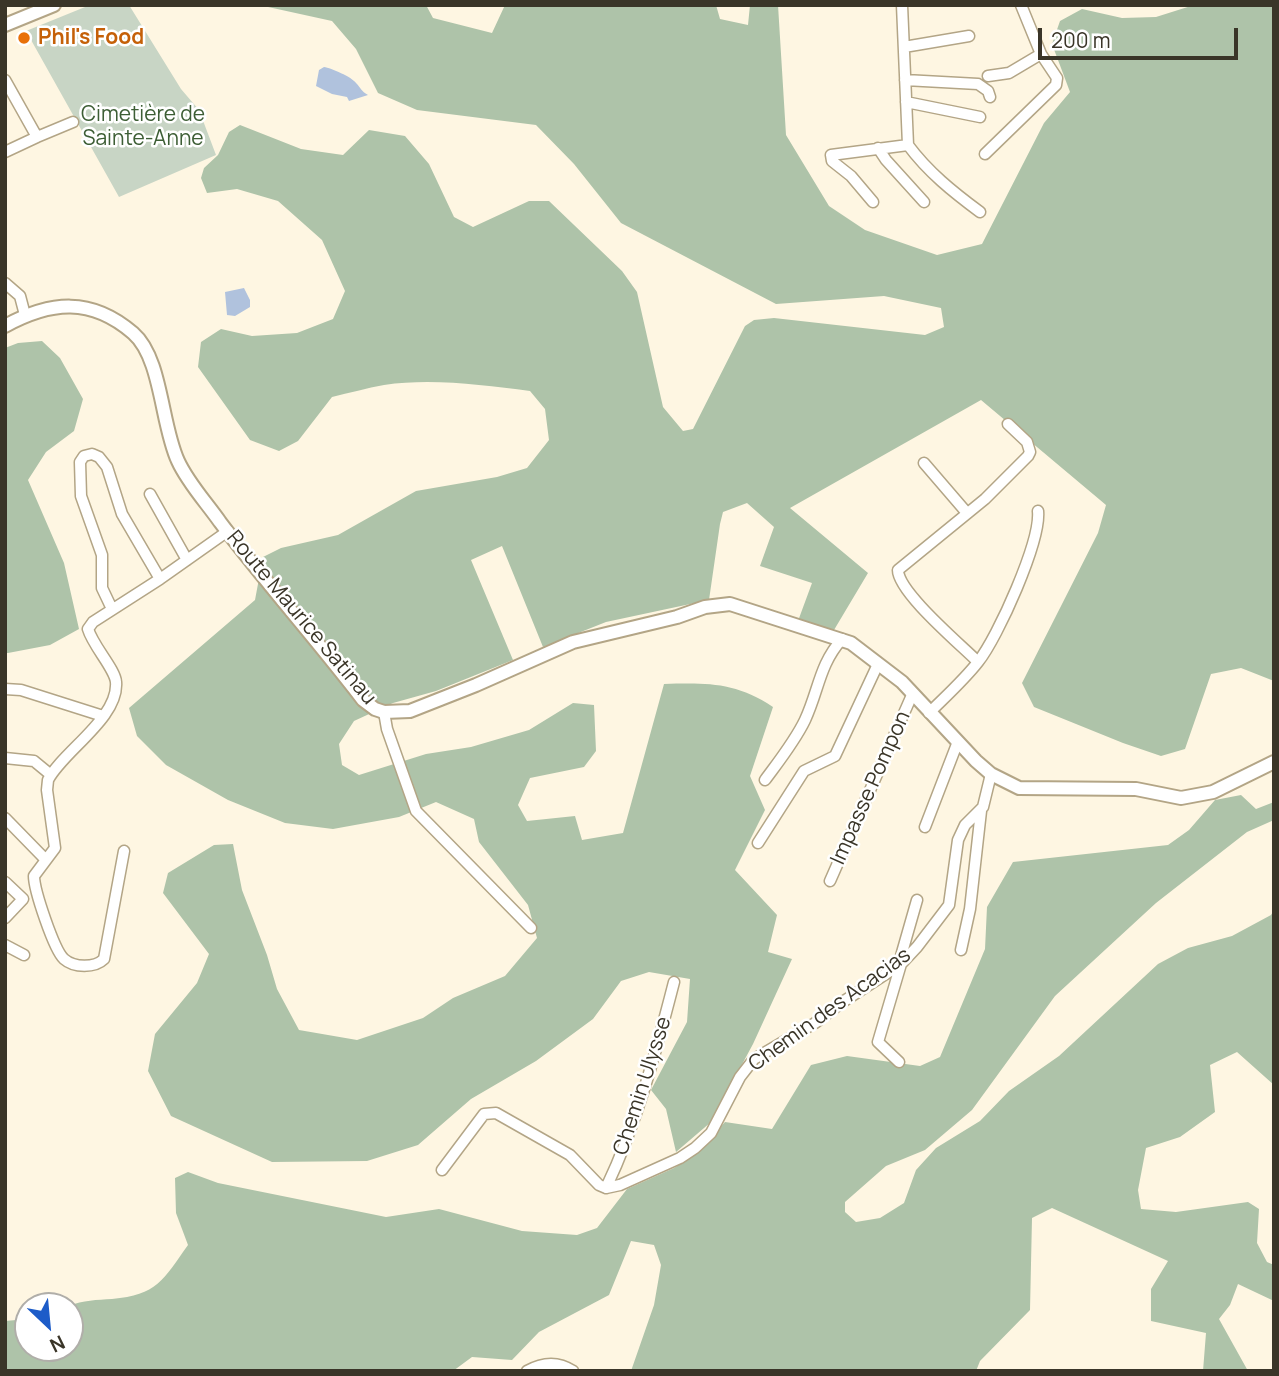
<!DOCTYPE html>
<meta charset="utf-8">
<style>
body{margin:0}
#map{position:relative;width:1279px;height:1376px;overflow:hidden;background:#fef6e2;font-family:Manrope,sans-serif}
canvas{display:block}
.frame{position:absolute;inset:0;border:7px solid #3a3528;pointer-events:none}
.north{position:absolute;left:14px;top:1292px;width:70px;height:70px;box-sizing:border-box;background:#fff;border:2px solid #b0aea9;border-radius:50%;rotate:154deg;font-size:19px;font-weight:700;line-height:28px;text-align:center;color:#3a3528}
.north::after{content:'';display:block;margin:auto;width:24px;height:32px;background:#1d5cc8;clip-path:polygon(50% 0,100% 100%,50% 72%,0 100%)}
.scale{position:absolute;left:1038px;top:28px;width:200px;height:32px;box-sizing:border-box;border:4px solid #3a3528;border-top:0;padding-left:9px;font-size:21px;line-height:24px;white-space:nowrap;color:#3a3528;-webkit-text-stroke:5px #fff;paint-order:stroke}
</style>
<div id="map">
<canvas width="1279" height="1376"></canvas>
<div class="frame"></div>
<div class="north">N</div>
<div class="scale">200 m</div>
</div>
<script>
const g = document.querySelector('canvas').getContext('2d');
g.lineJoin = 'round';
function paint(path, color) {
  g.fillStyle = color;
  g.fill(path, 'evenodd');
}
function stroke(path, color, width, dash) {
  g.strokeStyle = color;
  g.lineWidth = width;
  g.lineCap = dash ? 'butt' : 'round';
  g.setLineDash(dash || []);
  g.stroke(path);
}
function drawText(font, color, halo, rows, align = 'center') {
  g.font = font + ' Manrope,sans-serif';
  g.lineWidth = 5;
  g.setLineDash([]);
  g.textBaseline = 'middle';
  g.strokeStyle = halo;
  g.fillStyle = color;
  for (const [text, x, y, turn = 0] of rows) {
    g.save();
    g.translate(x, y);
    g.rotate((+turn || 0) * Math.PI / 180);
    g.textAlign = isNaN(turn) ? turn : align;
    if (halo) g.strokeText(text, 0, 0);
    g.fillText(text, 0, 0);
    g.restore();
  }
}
const green = new Path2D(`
 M90,5H129L181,89L199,110L216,155L119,197L26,31Z`);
const forest = new Path2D(`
 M259,5H426L433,18L492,33L505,5H716L720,19L748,25L750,5H778L786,135L829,206L865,230L937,255L982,244L1044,123L1070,92L1052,44L1060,21L1082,9L1122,18L1156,17L1194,5H1274V681L1241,668L1211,674L1185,749L1161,756L1123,743L1034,707L1022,683L1098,533L1106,505L981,400L790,508L868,573L834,630L798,621L812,583L760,566L774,527L747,503L723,512L720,524L709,600L606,622L543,647L502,546L471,560L513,660L436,691L393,703L354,721L339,744L342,765L359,775L426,754L471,747L529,730L573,703L594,705L596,751L584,767L530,778L518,805L527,821L575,816L582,840L623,833L664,684C708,683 735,682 773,707L750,776L765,810L735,870L777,915L768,952L792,959L753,1044L711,1122L676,1152L666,1109L651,1090L687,1022L690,979L649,972L621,981L593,1019L536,1061L471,1099L418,1145L367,1161L272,1162L171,1116L148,1071L155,1034L197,983L209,954L163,893L168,873L214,845L233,844L242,890L267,955L277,989L299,1030L357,1040L423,1018L453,998L505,976L537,938L528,905L479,842L474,819L436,802L399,817L333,829L285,823L228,800L166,765L137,736L129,708L255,600L263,557L281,548L338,535L416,491L497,477L527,468L549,440L545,409L530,391C482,385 432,378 384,385C367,388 349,393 332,397L298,441L279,451L250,440L198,367L201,342L221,329L252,336L297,333L333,319L345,291L322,240L278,201L237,189L207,193L201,178L204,168L218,155L229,132L240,125L301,149L343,155L369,130L405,136L429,164L454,217L473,227L529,201H549L622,271L637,292L663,407L683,431L693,429L745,326L754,320L774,318L925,335L944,327L941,308L884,296L776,304L621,223L574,164L536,125L417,110L378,93L356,49L332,21Z
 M42,341L60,358L83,399L74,431L46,452L28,480L64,563L79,629L50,645L8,653H5V348L18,343Z
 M1241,795L1256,809L1274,802V820L1247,832L1156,903L1055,996L972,1110L925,1150L886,1166L845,1202V1212L856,1222L880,1218L904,1203L916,1170L936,1148L980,1121L1009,1091L1059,1056L1158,964L1188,948L1232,936L1271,915L1274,910V1085L1237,1052L1210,1065L1215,1112L1180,1137L1146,1148L1138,1190L1141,1209L1176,1212L1248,1202L1259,1209L1257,1243L1267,1262L1274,1265V1301L1238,1284L1230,1305L1219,1319L1248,1371H1203L1206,1333L1151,1321V1289L1168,1261L1052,1208L1032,1218L1030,1310L980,1361L976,1371H631L654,1305L661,1265L654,1245L631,1241L609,1295L539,1332L512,1360L472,1357L453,1371H5V1321L28,1319V1348H70L69,1306C83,1300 97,1300 112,1299C157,1295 163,1280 188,1245L176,1213L175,1178L188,1172L218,1183L386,1217L439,1209L522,1231L577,1235L597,1228L627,1189L674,1168L695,1155L725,1122L772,1129L811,1065L847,1056L920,1066L940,1057L985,949L987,907L1013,862L1168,845L1189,830L1215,800Z`);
const water = new Path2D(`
 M324,67C331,68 352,77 356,83C361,88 361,91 368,95L349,101L347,97L332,94L316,86L319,70Z
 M244,288L250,300V307L235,316L227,315L225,292Z`);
const minor = new Path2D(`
 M902,5L908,145C928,172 953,192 980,212
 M904,47L969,36
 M988,76L1009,73L1041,54
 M5,80L37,137L5,152
 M905,80L978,84L988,91L990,97
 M906,102L980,117
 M37,137L73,122
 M878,148L886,160L924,202
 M985,154L1056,85L1057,78L1041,54L1021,5
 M873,202L851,176L832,161L831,155L908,145
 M5,283L20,296L25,315
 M924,463L967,513
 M150,494L187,560
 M112,609L102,588V555L81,496L80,462L84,456L92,454L99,457L107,467L122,514L160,579
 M978,662C960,644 898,592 898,570L985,499L1028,456L1030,452L1027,442L1008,424
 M5,689L21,690L103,716
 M384,712L387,729L416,811L531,928
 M929,713C945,697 964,680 978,662C998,637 1041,541 1038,511
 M5,758L34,761L51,775
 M765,780C779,761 795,741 805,720C819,690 819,665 842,639
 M5,818L46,860
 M925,827L957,744
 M758,843L804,771L835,756L878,664
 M124,851L104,959C95,968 74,968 64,959C54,950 34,890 34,876L55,848L47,790L48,780C63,751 119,718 116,682C115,669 93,646 88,629L93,622L160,579L228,531
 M830,881L912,695
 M5,882L23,899L5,918
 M5,945L24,955
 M961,950L970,909L981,811
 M899,963L917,900
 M899,1062L878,1042L901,964
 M442,1170L484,1114L496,1113L570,1155L599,1185L606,1188L620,1185L680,1158L695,1148L711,1133L740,1077L754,1059L815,1023L841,1003L901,964L917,947L949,905L958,840L965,825L983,807L991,774
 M606,1188C637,1123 656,1052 674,982
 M527,1371C543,1362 558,1361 573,1371`);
const major = new Path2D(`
 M5,25L54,5
 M5,326C51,301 91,297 133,333C162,358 161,425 178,461C188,483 206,502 220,522C266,583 317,640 363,700L375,709L384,712L410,711L476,685L573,642L677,617L705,607L730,604L851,643L902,682L976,761L991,774L1019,788L1136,789L1181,798L1213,792L1274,762`);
const markers = [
 [24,38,7,"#e8710a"]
];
const foodNames = [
 ["Phil's Food",38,38]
];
const parkNames = [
 ["Cimetière de",143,115],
 ["Sainte-Anne",143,139]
];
const streetNames = [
 ["Route Maurice Satinau",301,618,50],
 ["Impasse Pompon",871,788,-66],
 ["Chemin des Acacias",830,1010,-36],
 ["Chemin Ulysse",643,1086,-72]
];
paint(green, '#c8d5c5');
paint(forest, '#aec3a9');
paint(water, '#b0c2dd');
stroke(minor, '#b3a586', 13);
stroke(major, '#b3a586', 16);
stroke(minor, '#fff', 10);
stroke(major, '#fff', 12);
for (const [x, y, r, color] of markers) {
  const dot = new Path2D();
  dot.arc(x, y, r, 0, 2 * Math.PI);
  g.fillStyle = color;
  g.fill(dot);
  stroke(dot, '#fff', 2.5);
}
drawText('bold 21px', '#c56008', '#fff', foodNames, 'left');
drawText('21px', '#3d5e35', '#fff', parkNames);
drawText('21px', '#3a3528', '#fff', streetNames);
</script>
